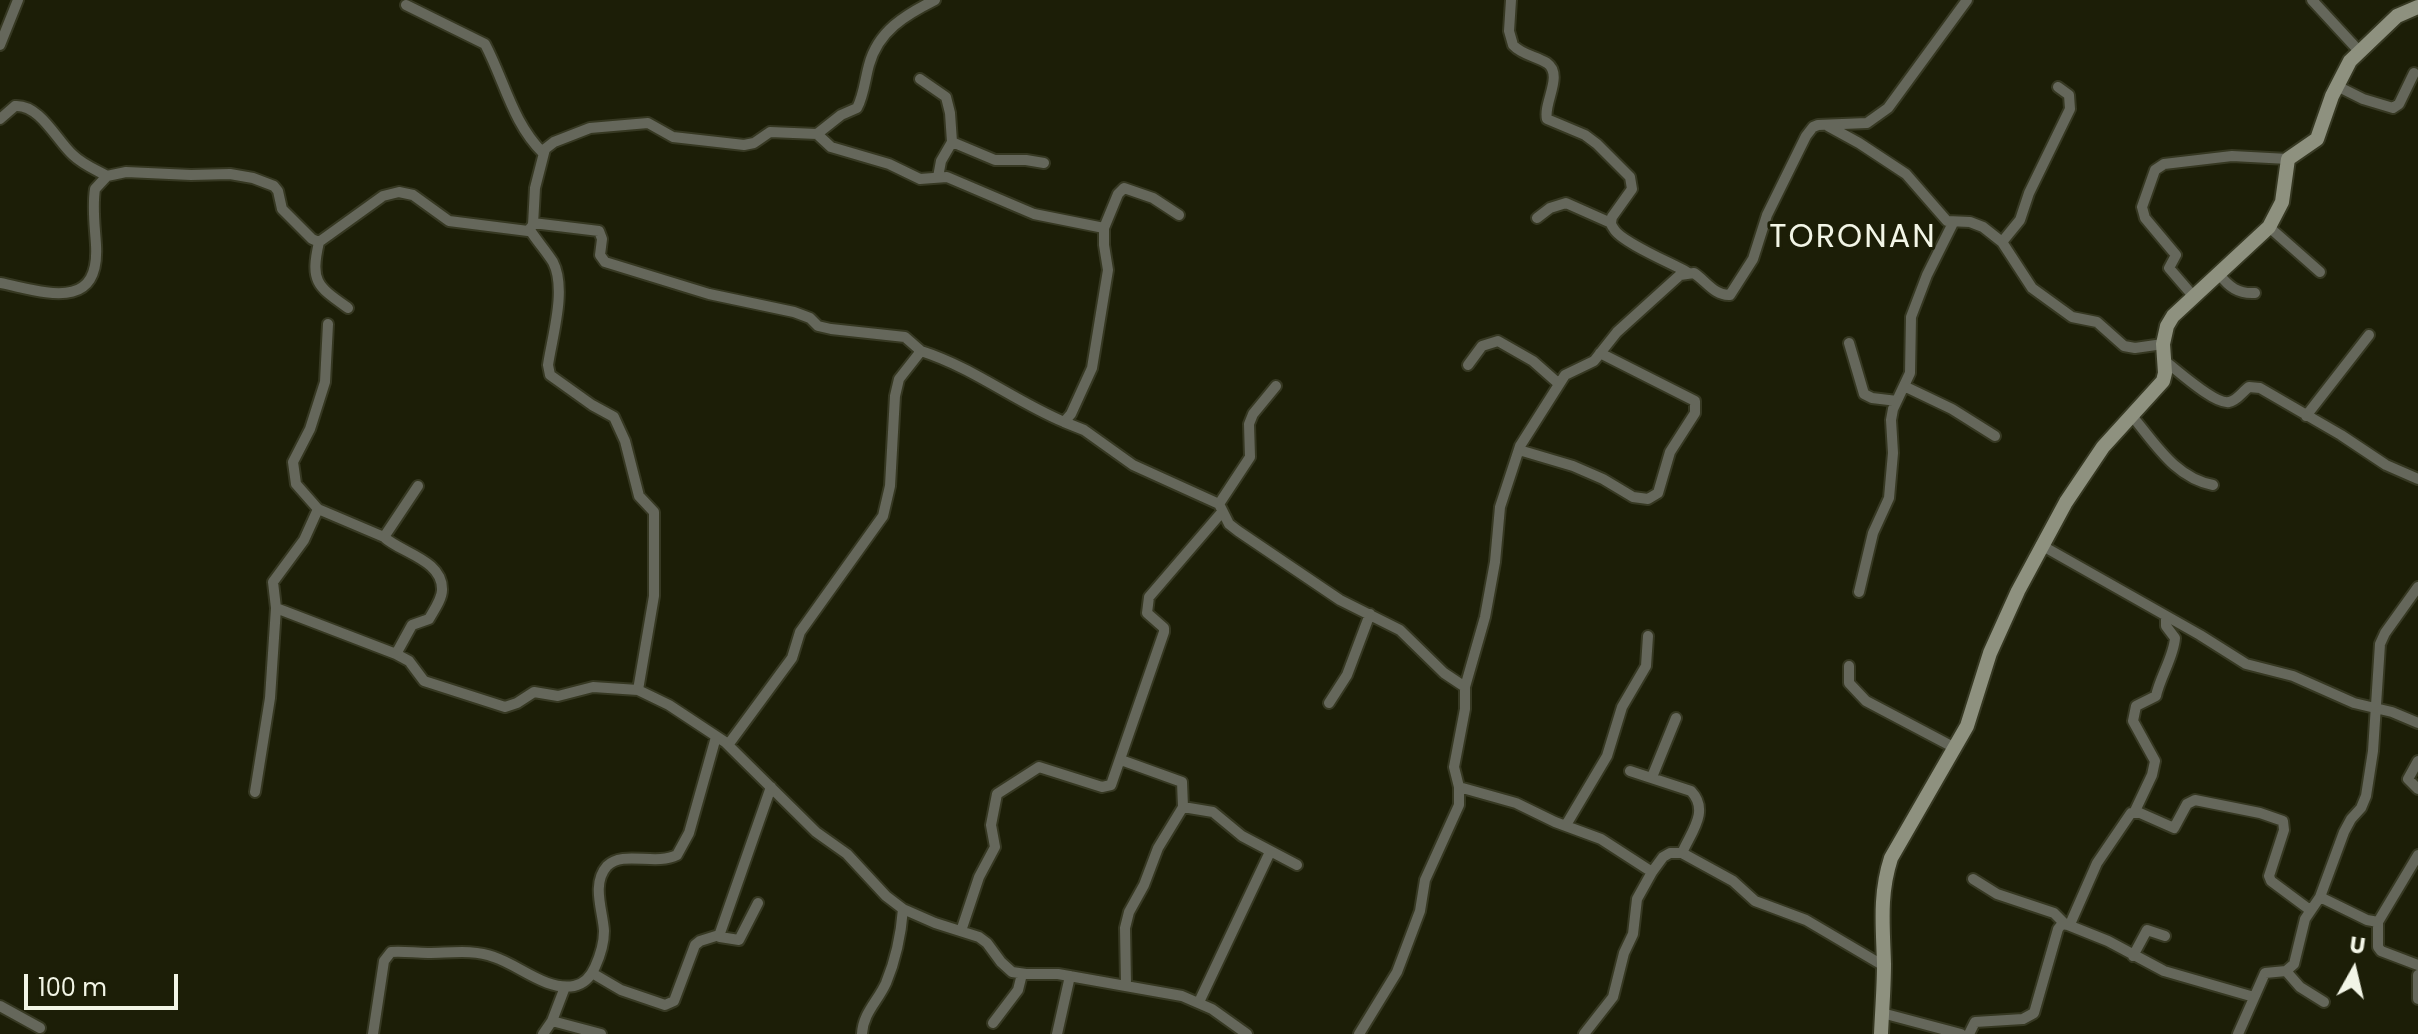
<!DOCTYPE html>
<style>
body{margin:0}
#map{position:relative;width:2418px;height:1034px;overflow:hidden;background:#1c1e07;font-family:Poppins,sans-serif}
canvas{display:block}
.north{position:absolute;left:2314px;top:930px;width:80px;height:80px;-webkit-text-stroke:6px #1c1e07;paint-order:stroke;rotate:8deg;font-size:22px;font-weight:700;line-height:32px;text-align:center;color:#f2f5e6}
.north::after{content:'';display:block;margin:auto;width:28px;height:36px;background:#f2f5e6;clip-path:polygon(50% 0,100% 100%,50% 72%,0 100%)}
.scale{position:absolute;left:24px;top:974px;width:154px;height:36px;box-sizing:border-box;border:4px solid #f2f5e6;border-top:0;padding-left:10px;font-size:24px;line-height:28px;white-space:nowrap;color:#f2f5e6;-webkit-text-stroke:6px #1c1e07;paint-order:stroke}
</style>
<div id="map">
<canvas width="2418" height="1034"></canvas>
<div class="north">U</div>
<div class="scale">100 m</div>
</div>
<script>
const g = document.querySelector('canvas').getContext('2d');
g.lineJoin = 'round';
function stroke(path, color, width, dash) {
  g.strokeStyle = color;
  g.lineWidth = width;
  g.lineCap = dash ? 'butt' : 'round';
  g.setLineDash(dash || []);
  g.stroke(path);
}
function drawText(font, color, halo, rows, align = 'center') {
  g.font = font + ' Poppins,sans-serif';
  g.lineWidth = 6;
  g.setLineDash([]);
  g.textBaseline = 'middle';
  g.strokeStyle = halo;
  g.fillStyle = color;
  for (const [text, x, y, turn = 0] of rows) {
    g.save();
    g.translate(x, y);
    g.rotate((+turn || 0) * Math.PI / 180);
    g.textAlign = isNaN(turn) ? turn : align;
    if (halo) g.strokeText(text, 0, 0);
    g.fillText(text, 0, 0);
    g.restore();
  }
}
const street = new Path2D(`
 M1511,0L1509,31L1513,45C1522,55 1536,56 1547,63C1564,75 1543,103 1547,119L1585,135L1597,144L1630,177L1632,189L1612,217C1611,223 1610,224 1614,229C1621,242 1671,263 1687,272
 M2312,0L2359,51
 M406,5L485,44C505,82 512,122 543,153
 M0,45L18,0
 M920,79L946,97L950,113L952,142L941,161L938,177
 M2337,86L2363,99L2393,108L2399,104L2414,73
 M0,119L15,106C40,104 57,141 73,155C82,164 96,170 107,176
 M1828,126L1859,143L1906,174L1947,221L1970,222L1983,227L2002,242L2032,288L2072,317L2097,322L2124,346L2135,348L2163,344
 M952,142L995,160H1026L1044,163
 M1537,218L1550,208L1566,203L1611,223
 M533,223L599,231L602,239L600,255L605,262L709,294L794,312L810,318L818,326L831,329L905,337L921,351
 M2269,227L2320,272
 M1104,228L1118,194L1124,188L1153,198L1179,215
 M530,230C537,241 546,251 553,262C567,289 552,337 548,365L550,375L592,405L614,417L625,441L639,496L654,512V596L638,690L669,705L725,742L816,832L847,854L886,896L903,909L935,923L979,937L987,943L1001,962L1012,972L1026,974H1058L1182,996L1212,1009L1247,1034
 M319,242C310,282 317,286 348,308
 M2002,242L2020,220L2029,193L2070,109L2069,95L2058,87
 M2219,274C2229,287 2238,294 2255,293
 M0,283C42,291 100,314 96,245C95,227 92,208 95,189L107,176L126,172L191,175L230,174L253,178L274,186L278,191L282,209L312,239L319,242L383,196L399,192L413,195L449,221L528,231L533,225L535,188L545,149L554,142L590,128L648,123L673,137L744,145L754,143L770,132L817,134L841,115L857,108C864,95 865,79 869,65C878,31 905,15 935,0
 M2194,297L2169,268L2176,255L2145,218L2142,207L2155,170L2164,164L2232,156L2288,159
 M1849,343L1864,394L1872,398L1897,401
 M2165,361C2177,370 2215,405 2229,402C2237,401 2243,391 2249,387L2260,388L2341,435L2386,465L2418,479
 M1468,365L1482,346L1498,341L1533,361L1559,384
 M1906,387L1952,409L1995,436
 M2132,416C2155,443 2175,478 2213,485
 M2306,416L2369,335
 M1064,422L1084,430L1133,465L1219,504L1229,524L1238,531L1340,600L1400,630L1444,673L1465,687
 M1519,450L1573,466L1603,479L1633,497L1648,499L1658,493L1670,452L1695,413V401L1600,353
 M1219,504L1250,457L1249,424L1253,414L1276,386
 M318,509L296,484L293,462L310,429L325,382L328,324
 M384,537C401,553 443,560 442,590C442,599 434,610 429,619L412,625L396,654
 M2041,545L2200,635L2246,664L2293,676L2354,703L2392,712L2418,723
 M1859,592L1873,533L1889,498L1893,453L1891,420L1893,409L1910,373L1911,317L1927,275L1953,223
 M276,608L396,654L409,661L424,681L505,707L517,703L534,692L558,696L593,687L638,690
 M1849,666V683L1866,701L1955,748
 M1329,703L1347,675L1370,614
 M728,745L792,658L800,632L883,516L890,486L895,396L899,379L921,351C974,368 1014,401 1064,422L1071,414L1092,368L1108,270L1104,245V228L1034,214L947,177L920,179L889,164L831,147L817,134
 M1121,760L1182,782L1183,807
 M2418,761L2408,779L2418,789
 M1630,771L1691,791C1710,811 1691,832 1682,853
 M1652,777L1676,718
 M1459,787L1516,803L1555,822L1601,839L1652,872
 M255,792L270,698L276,608L273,582L304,540L318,509L384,537L418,486
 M2134,813L2152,775L2155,761L2133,721L2136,706L2156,696C2160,677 2174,656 2175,638L2166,626V616
 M1566,825L1607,756L1622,707L1646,666L1648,636
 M1973,879L1997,894L2054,913L2065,924
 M2320,897L2367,920L2378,922V947L2381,951L2418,965
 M758,903L739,940L720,937V933L771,787
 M2378,922L2418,855
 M2068,925L2108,941L2164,971L2254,997
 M961,931L979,877L995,847L991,825L997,794L1039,767L1102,787L1111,785L1164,632V628L1147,613L1149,597L1222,512
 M2133,956L2147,930L2165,936
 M2286,971L2300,987L2324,1002
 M592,973L621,990L665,1005L674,1001L695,945L700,941L719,935
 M2418,975V999
 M1126,984L1125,928L1129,912L1144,885L1158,848L1183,807L1213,812L1242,836L1297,865
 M1199,1002L1270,852
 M0,1006L40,1028
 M1882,1013L1961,1034
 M552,1021L601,1034
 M993,1023L1018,990L1022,974
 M373,1034L384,961L391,952C404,951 415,953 428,953C449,953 474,949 494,957C519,965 546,991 574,986C584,984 591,976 595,967C600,956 604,943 604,931C603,911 591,884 607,866C623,850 655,866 677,855L689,833L716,737
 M543,1034L552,1021L565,987
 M862,1034C863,1013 878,1001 886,983C896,959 901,935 903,909
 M1057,1034L1070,976
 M1359,1034L1397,972L1420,911L1425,880L1459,805V787L1454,767L1465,709V687L1485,617L1495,562L1500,507L1520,446L1565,375L1594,361L1617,332L1680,275L1694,273C1706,281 1715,296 1730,295L1753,259L1767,215L1806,136L1813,127L1818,125L1867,123L1888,108L1967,0
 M1584,1034L1613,997L1624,953L1633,934L1637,899L1652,872L1663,857L1670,853H1682L1733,881L1755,901L1806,920L1884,966
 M1969,1034L1975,1022L2023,1019L2034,1013L2058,929L2062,924L2068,925L2071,922L2097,863L2131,813H2140L2174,828L2187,804L2195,800L2260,813L2283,821L2284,830L2269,876L2271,881L2310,910
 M2238,1034L2265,973L2286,971L2294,964L2305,919L2320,897L2344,832L2351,819L2361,808L2366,796L2373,751L2380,644L2385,633L2418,587`);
const secondary = new Path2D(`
 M1881,1034C1882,1011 1884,987 1884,964C1883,927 1879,895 1891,858L1967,726L1990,653L2018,591L2066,502L2103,447L2163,381L2165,373L2163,344L2167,326L2173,316L2269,227L2282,202L2288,159L2317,139L2332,96L2350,61L2397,16L2418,7`);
const quarterNames = [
 ["TORONAN",1853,239]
];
stroke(street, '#363822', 14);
stroke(secondary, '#363822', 18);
stroke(street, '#65675b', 10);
stroke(secondary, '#8e917f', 14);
g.letterSpacing = '2px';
drawText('32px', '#f2f5e6', '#1c1e07', quarterNames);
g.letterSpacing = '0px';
</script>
